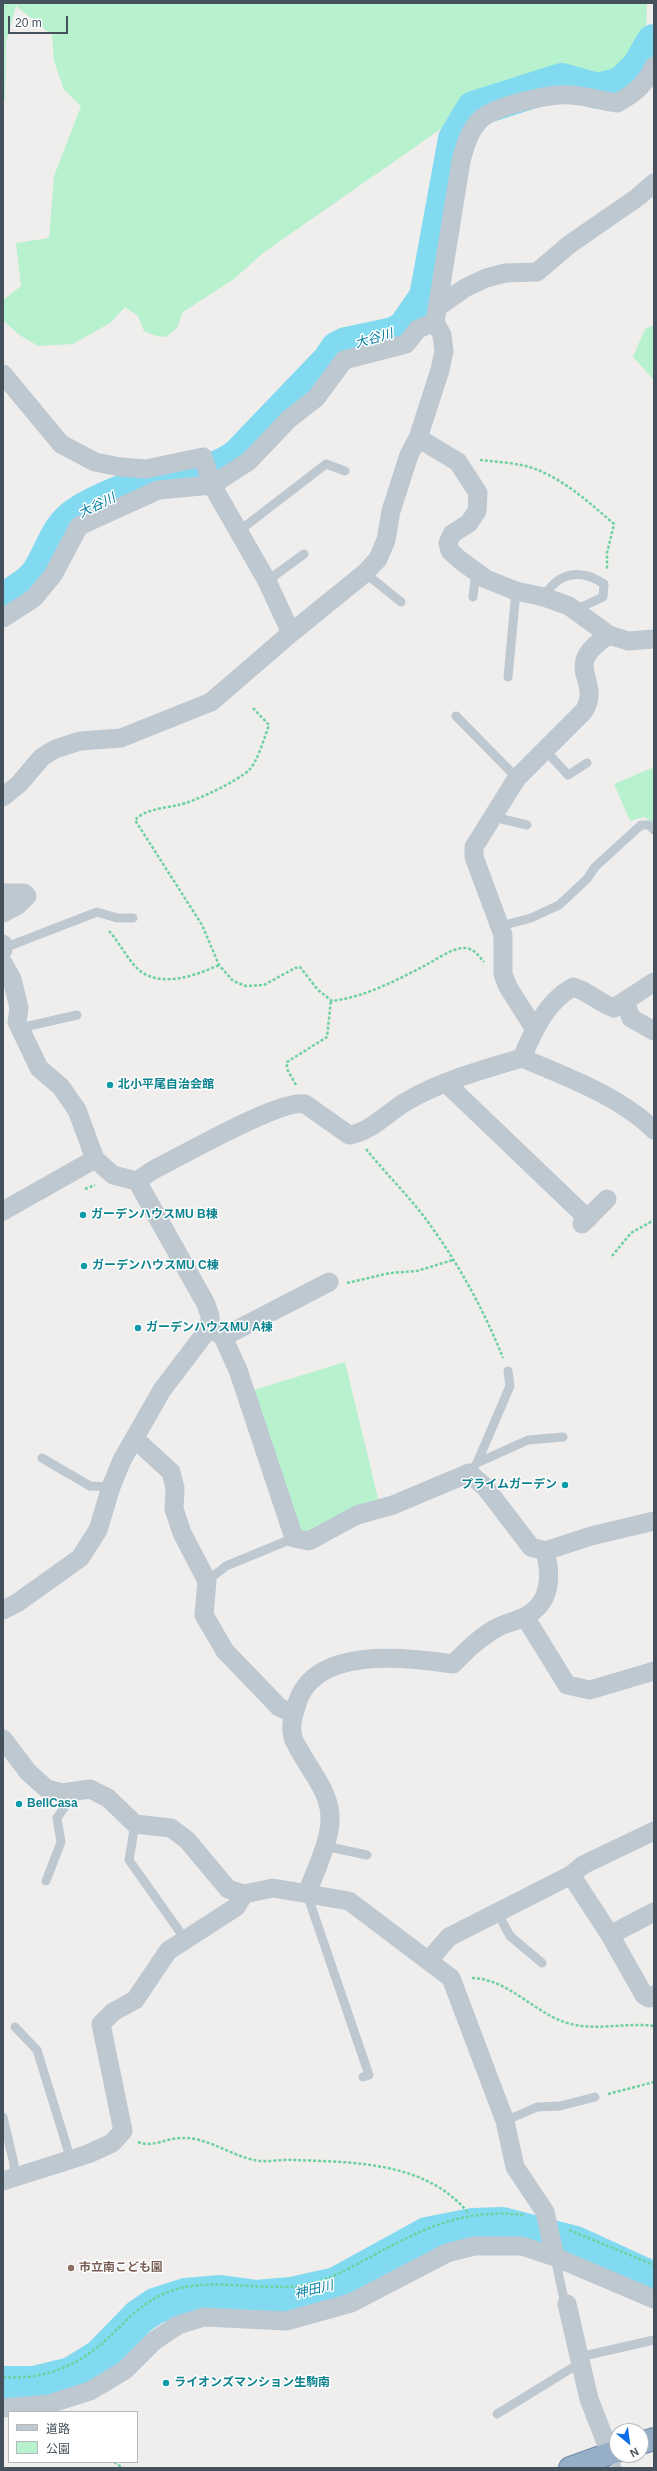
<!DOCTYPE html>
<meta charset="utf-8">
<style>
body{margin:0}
#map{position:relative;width:657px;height:2471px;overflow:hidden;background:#f0eded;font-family:Helvetica,"Noto Sans JP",sans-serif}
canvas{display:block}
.frame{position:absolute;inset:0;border:4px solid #44515c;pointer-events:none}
.legend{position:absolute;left:8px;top:2411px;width:130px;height:52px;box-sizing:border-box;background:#fff;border:1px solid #b4b9be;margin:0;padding:5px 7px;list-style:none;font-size:12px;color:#44515c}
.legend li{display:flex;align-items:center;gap:8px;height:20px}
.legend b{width:20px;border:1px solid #b4b9be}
.north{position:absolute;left:609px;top:2423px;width:40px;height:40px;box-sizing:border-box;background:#fff;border:1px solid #b4b9be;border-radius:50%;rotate:151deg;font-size:11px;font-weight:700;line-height:16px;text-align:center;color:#44515c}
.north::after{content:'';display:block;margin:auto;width:14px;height:18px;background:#0e6eea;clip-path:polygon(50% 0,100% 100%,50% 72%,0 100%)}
.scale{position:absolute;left:8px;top:16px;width:60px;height:18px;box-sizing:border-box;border:2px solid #44515c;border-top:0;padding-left:5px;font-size:12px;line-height:14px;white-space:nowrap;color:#44515c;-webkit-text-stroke:3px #fff;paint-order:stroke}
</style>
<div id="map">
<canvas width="657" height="2471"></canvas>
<div class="frame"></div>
<ul class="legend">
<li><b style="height:5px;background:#bdc8d1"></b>道路</li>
<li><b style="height:11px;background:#b8f1ce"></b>公園</li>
</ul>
<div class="north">N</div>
<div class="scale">20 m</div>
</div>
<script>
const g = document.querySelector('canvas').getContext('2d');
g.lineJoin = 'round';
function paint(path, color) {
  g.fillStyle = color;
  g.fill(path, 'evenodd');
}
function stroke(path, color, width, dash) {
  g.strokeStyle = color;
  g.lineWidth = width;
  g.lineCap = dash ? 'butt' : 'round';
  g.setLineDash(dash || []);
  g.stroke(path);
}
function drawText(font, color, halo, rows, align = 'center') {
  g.font = font + ' Helvetica,"Noto Sans JP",sans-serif';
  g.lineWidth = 3;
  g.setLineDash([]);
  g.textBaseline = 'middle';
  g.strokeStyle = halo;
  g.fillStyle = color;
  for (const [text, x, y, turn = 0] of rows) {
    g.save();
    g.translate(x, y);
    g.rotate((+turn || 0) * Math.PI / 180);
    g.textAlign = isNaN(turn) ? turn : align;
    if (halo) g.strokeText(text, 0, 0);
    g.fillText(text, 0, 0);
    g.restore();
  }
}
const green = new Path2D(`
 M3,3H647L646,33L637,57L616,78L558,76L491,94L263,253L234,279L183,312L177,328L166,337L156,336L144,331L138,316L125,307L110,323L73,344L38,346L18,334L3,320V300L21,286L16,243L49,238L54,176L81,106L64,90L54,61L52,35L16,6L6,43L5,100L3,101Z
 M654,325V380L633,357L645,329Z
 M654,767V823L644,817L630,821L614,784Z
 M345,1362L379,1502L309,1533L298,1530L251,1391Z`);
const river = new Path2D(`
 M3,601C14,594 32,584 39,573C52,554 57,528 77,515C96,502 136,486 158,481C189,475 211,476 238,457L330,361L338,349L346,345L393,335L405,329L427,297L456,139L474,109L562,81L598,91L621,85L639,68L654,42
 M3,2384H34L71,2375L100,2357L139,2317L155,2306L186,2296L221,2293L256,2298L291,2295L336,2285L427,2235L473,2226L502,2225L575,2244L654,2280`);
const path = new Path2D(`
 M480,460C499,462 521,463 538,470C567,482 591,504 614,524L607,553V569
 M253,708L269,725C265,736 257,763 249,770C238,781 194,802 178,805C165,808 145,809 135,820L202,925L219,965L233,981L246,986L264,985L295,968L300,967L318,990L332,1001C365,997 397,980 426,965C437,959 449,950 462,948C473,947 478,955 484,962
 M109,931C119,942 125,955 135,966C156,990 195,976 219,965
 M296,1085L287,1069V1062L327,1037L331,1000
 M366,1149C386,1174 409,1196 428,1222C458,1263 484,1310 503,1358
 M85,1189L95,1185
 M612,1256L631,1233L654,1220
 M347,1283L390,1273L417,1271L453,1260
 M472,1978C510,1979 535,2015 571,2024C598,2031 627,2022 654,2026
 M608,2094L654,2082
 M138,2142C153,2148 166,2138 182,2138C207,2137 230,2155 254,2160C266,2163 281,2159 293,2160C355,2162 428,2162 469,2214
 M569,2230L654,2265
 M3,2377C36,2380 68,2370 94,2350C118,2332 132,2309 161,2295C209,2272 264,2296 314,2283C335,2277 355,2265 374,2255C424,2228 465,2208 523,2215
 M114,2462L123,2468`);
const service = new Path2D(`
 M239,531L326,464L345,471
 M365,573L401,602
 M267,581L304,554
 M473,597L476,572
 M544,597C558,572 581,568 604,584L603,597L575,610
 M508,677L516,591
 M456,716L517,778
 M545,750L568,775L587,763
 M495,813L502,819L527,825
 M501,926L531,918L559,905L587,879L595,867L641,825H649L654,830
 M4,948L97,912L117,918H133
 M20,1028L77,1015
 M42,1458L90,1486L111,1487
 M477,1463L528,1440L563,1437
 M469,1473L477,1463L510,1386L508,1371
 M207,1581L226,1566L294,1538
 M135,1824L129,1860L185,1939
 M325,1842L334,1848L367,1855
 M46,1881L61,1842L57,1818L75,1792
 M307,1894L369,2075L363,2077
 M497,1912L510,1936L542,1963
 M15,2027L37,2050L71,2160
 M3,2117L14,2164V2178
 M505,2121L537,2107L560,2106L595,2097
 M555,2257L564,2300L567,2304
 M579,2357L654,2340
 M497,2414L580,2363
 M612,2452L617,2468`);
const minor = new Path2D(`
 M438,307L465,288L486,278L505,273L537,272L570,244L638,197L654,183
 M3,374L61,444L95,462L120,467L146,469L203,457L212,485L267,581L291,633
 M418,438L458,462L478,493L477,511L469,523L452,534L448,543L450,551L460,560L486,579L516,591L544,597L569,606L609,635L628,641L654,639
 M3,618L34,598L53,575L79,526L158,490L212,485L249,461L289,419L316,398L344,360L406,344L418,329L435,322
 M3,797L19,784L42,757L55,749L80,741L121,738L211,702L291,633L365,573L378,559L386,540L391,511L409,455L418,438L440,370L444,351L442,335L435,322L461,161C465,147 468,134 478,122C491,106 551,93 571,95C587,96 601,101 617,103C634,94 646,84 654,66
 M3,893H24L27,896L18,905L3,913
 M3,944V950
 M3,963L12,979L19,1008L17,1022L39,1068L61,1087L77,1110L95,1159L113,1175L137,1181L153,1170C180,1157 281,1098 305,1104L349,1135C371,1132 388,1112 407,1101C441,1081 484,1069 522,1058C533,1031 547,1001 573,987C588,991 599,1003 614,1008L654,982
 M625,1001L631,1018L654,1031
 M534,1028L508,987L503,974V935L474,857V847L517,778L584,711C603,679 559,667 609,635
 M522,1058C565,1076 621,1097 654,1130
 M447,1084L588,1219
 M3,1211L95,1159
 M582,1224L607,1199
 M210,1327L223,1337L238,1370L294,1538L309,1541L357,1515L393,1505L469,1473L485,1487L531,1547L545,1551L591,1536L654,1521
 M223,1337L329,1282
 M135,1439L171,1472L175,1488L174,1509L182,1533L207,1581L204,1615L225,1651L279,1707L294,1714
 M3,1610L17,1603L80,1558L98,1530L111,1487L122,1460L162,1390L210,1327V1316L206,1304L137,1181
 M525,1617L567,1685L590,1690L654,1671
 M3,1739L28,1772L47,1789L62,1793L90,1789L108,1798L135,1824L171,1828L187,1840L228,1889L244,1894L273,1888L349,1901L451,1978L505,2121L515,2167L545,2212L555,2257
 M571,1875L583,1865L654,1831
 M307,1894C315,1870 331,1841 330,1816C329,1792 312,1773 301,1753C298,1748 294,1742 293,1737C290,1726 293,1717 296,1707C311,1645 406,1657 453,1664C466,1651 478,1639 493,1630C502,1624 514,1622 524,1617C551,1604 552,1577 545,1551
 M610,1935L654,1912
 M429,1960L449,1937L571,1875L610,1935L644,1995L649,1998L654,1995
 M3,2181L88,2154L112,2143L123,2131L101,2024L113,2012L135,2000L168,1951L236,1907L244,1894
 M567,2304L589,2399L610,2453
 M3,2408L49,2404L90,2391L125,2370L154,2341L178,2325L204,2317L286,2321L351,2303L447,2253L474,2246H522L555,2257L654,2299`);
const trunk = new Path2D(`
 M641,2443L654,2439
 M570,2468L617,2451`);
const markers = [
 [110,1085,4,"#0f9aa8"],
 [83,1215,4,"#0f9aa8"],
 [84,1266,4,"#0f9aa8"],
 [138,1328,4,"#0f9aa8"],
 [565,1485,4,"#0f9aa8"],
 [19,1804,4,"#0f9aa8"],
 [71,2268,4,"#8d6e63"],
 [166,2383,4,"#0f9aa8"]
];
const cultureNames = [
 ["北小平尾自治会館",118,1085],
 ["ガーデンハウスMU B棟",91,1215],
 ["ガーデンハウスMU C棟",92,1266],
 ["ガーデンハウスMU A棟",146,1328],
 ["プライムガーデン",557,1485,"right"],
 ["BellCasa",27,1804],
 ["ライオンズマンション生駒南",174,2383]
];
const educationNames = [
 ["市立南こども園",79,2268]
];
const waterNames = [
 ["大谷川",374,339,-16],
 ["大谷川",97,506,-26],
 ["神田川",314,2290,-13]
];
paint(green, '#b8f1ce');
stroke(river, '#82daf1', 36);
stroke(trunk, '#6d8bac', 24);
stroke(path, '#6ed1a0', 2.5, [3, 2]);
stroke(service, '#bdc8d1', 9);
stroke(minor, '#bdc8d1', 19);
stroke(trunk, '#96aec7', 22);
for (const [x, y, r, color] of markers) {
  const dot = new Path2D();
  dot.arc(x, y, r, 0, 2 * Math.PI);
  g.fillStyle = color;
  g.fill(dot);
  stroke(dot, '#fff', 1.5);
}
drawText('bold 12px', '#0d838f', '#fff', cultureNames, 'left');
drawText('bold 12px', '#785e54', '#fff', educationNames, 'left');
drawText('italic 13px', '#0480a0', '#fff', waterNames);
</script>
